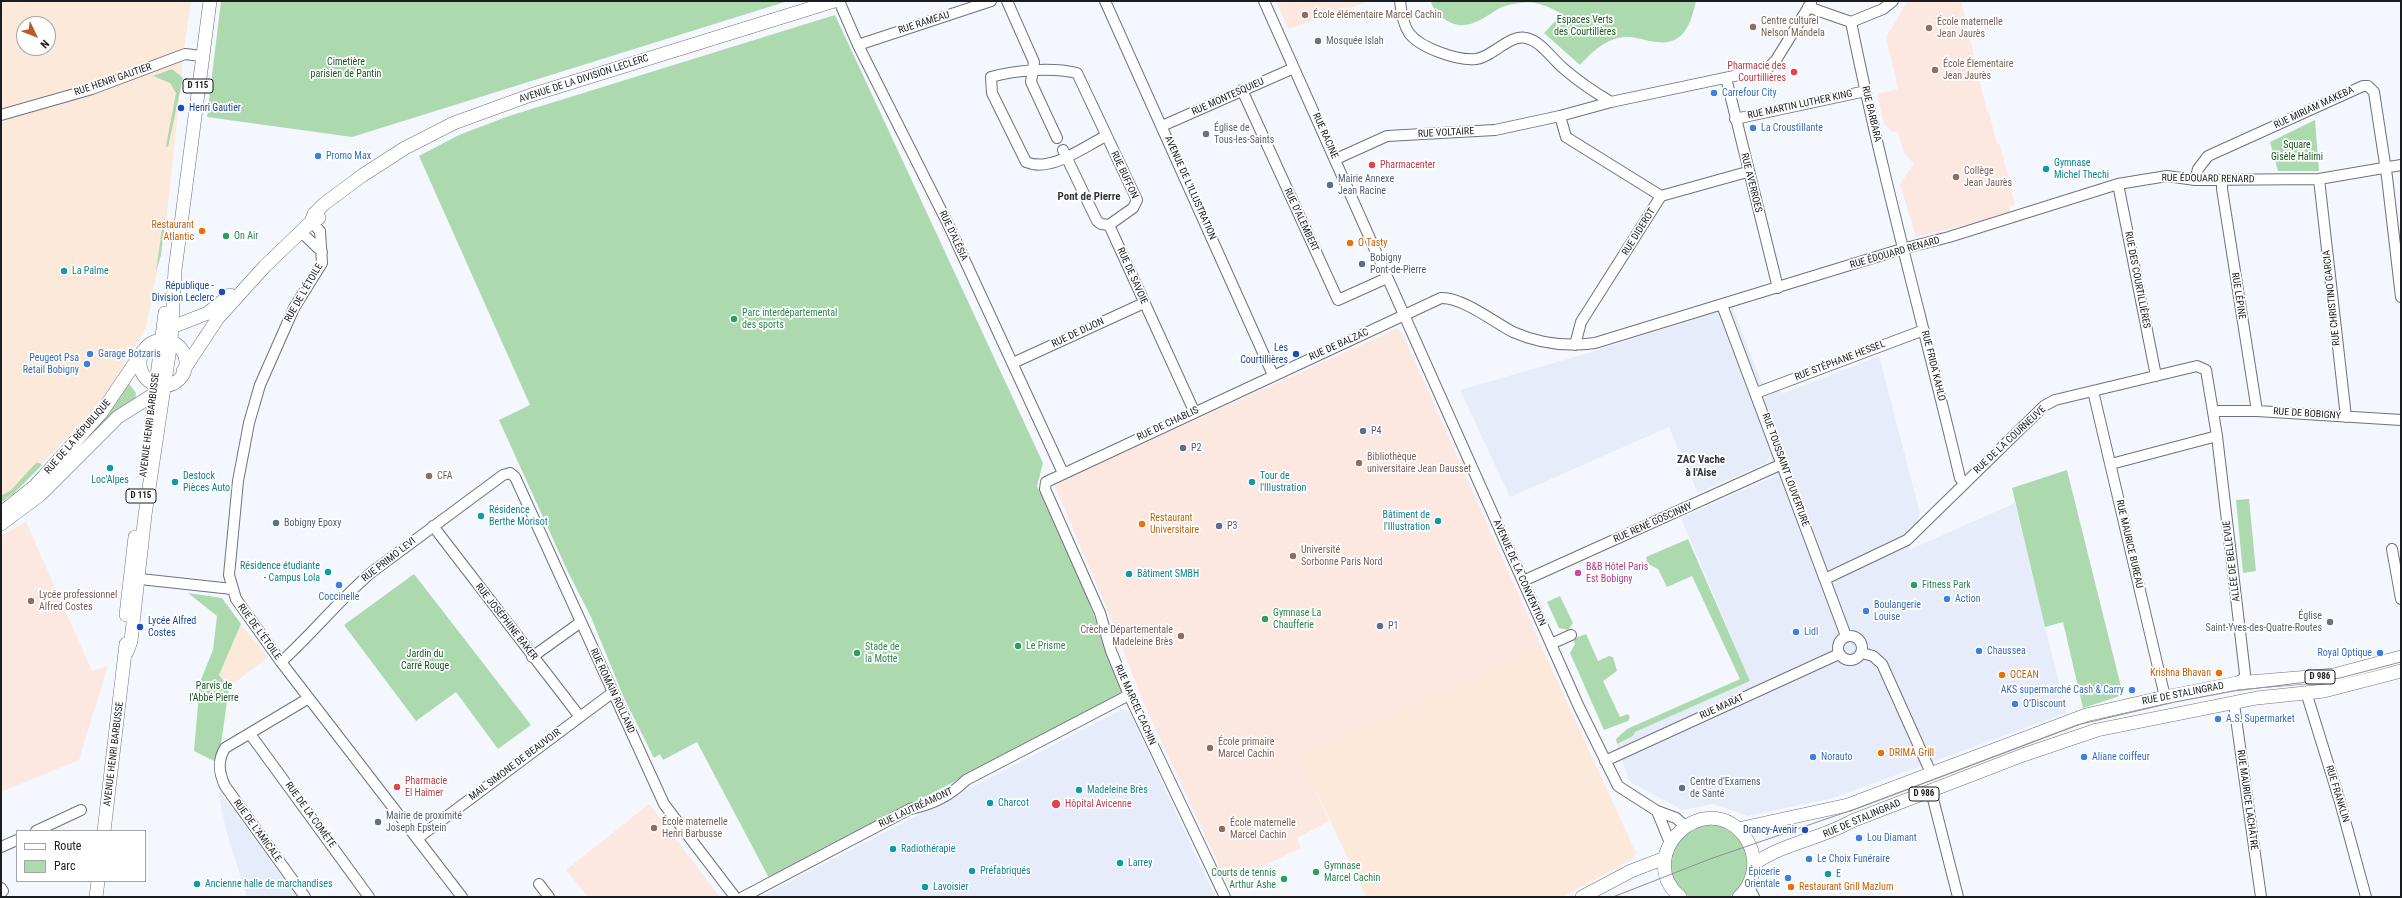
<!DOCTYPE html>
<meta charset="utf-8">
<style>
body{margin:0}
#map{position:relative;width:2402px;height:898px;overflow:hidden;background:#f4f7fd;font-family:"Roboto Condensed",sans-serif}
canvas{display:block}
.frame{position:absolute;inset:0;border:2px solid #1b1d21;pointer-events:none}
.legend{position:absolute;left:16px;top:830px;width:130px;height:52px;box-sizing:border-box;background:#fff;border:1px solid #a4a5a6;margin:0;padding:5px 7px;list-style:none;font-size:12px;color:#1b1d21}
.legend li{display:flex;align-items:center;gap:8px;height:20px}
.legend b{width:20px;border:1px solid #a4a5a6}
.north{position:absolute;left:16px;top:16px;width:40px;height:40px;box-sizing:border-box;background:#fff;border:1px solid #a4a5a6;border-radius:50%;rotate:133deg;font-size:11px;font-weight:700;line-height:16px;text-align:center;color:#1b1d21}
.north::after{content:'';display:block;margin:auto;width:14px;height:18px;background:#bd5826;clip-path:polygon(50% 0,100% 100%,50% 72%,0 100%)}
</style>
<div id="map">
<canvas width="2402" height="898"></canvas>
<div class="frame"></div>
<ul class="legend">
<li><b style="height:5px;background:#fff"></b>Route</li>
<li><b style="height:11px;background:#acdaae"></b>Parc</li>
</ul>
<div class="north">N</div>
</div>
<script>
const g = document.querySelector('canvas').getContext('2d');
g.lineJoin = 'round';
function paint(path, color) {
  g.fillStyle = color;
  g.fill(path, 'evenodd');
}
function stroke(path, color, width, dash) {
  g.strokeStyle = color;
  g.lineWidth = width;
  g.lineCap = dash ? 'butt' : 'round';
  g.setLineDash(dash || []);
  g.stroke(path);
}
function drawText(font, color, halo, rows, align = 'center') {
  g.font = font + ' "Roboto Condensed",sans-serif';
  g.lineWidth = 3.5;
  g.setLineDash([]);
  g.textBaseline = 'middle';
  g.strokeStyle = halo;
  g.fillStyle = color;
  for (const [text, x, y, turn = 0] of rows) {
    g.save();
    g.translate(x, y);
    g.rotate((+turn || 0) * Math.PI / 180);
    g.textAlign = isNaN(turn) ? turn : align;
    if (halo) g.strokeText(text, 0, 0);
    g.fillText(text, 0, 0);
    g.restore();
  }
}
const built = new Path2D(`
 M1732,306L1763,386L1784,393L1879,356L1920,513L1909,550L2015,503L2066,713L1833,798L1748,816L1713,804L1683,810L1630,782L1616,744L1633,736L1635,732L1750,681L1681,518L1775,476L1770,455L1766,463L1698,493L1669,427L1510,497L1460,390L1592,352Z
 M1123,709L1129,711L1215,897H760Z
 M218,790L248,830L297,897H247L226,830Z`);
const industrial = new Path2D(`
 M1,1H191L183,55L182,75L165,231L146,328L108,390L88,416L13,494L1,502ZM24,24H48V48H24Z
 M241,624L268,657L229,687L219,675Z
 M1542,647L1636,853L1633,859L1562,897H1366L1300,756Z`);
const education = new Path2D(`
 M1276,1H1370L1288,29Z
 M1908,1H1961L1987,112H1989L1997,145L2000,144L2015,205L2009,206L2011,213L1916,237L1900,184L1914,164L1904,153L1898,131L1892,132L1884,124L1877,94L1898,89L1886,37Z
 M1396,329L1402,332L1542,647L1301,756L1329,821L1297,838L1301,848L1227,883L1142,699L1115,628L1054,484Z
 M26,522L92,671L108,666L79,760L1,792V536Z
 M649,804L720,897H588L566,870Z`);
const green = new Path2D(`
 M221,1H788L352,137L207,117Z
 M1431,1H1696C1691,23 1684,46 1656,42C1645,41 1635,36 1623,37C1604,40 1592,52 1580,65L1544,33L1562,14C1549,6 1534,0 1519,3C1512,4 1503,6 1498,9C1480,20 1464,34 1443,18C1438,14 1432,8 1431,1Z
 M835,15L1043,463L1037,486L1081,581L1122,690L1119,696L769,878L697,742L663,760L660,754L654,758L624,698L591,617L567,570L499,420L530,405L419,156L459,135L509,116Z
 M172,69L183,78L168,147L166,146L176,93L170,83L153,76Z
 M2315,120L2319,171H2278L2270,142Z
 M162,229H164L161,255L156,271Z
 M128,382L136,393L135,401L51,479Z
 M36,463H40L42,465L13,494L1,502V496L11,490Z
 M2067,470L2123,695L2083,708L2063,622L2045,627L2012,488Z
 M2249,499L2256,571L2243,573L2236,500Z
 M1688,539L1750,681L1635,732L1633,736L1617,744L1616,739L1627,729L1740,679L1692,576L1667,587L1658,569L1648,564L1646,557Z
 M414,574L531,725L498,749L456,692L416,721L344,625Z
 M188,593L222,598L241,624L219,675L229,687L221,744L214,761L194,751L200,682L213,650L217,616Z
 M1560,596L1573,623L1568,630L1559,628L1547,602Z
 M1586,634L1598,661L1609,656L1613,657L1617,671L1603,681L1620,717L1628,714L1630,717L1628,721L1604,730L1570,653L1575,644L1573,639Z
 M1700,824C1706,824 1713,823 1719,825C1752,833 1757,880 1729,897H1689L1674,881L1669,864L1676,841Z`);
const minor = new Path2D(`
 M839,1L858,45L948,224L1063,473
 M1007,1L1034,62L1031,82L1057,138
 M1105,1L1273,375
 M1264,1L1579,707L1618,786L1657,811L1676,818L1685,826
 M1400,1C1401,11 1403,24 1409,33C1420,48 1458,61 1476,59C1493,57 1509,34 1526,38C1541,41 1552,59 1563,68C1578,81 1594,92 1611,102
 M1808,7L1851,22C1882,176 1924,326 1960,478L1964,483
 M1851,22L1883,9L1893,1
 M858,45L991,1
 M1726,78L1778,288
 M1242,90L1338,300L1387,278
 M1,115L92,89L185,54L202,56
 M1560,116L1611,102L1767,69L1776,60L1811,3
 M1735,119L1866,91
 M1162,126L1294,68
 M1106,136C1083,147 1051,173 1026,162L992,93L991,77C1016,70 1051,67 1077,73L1137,200L1133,208L1109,225
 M1063,150L1097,221L1101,224L1109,225
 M1336,159L1387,136L1495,130L1560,116L1566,137L1661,196
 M2319,179L2346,417
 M2195,180L2198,169L2208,156L2363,86H2368L2374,92L2387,177L2401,297
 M2222,180V189L2257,411
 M2118,184L2156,376
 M311,222L320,231L322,263L294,308L260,385L249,423L238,481L229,575L236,599L281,662L462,897
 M1109,225L1194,411
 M301,232L322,252
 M1722,305L1846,636
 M1575,345L1581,322L1661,196L1747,172
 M1013,363L1144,303
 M2093,391L2165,697
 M1756,393L1924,330
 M2214,411H2257L2401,420
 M2217,436L2245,674V677L2237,683
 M433,526L580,717
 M2392,549L2401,599
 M131,578L232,589
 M1825,579L1907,540L2044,406L2055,400L2197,366L2206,370L2217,436L2111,464
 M1523,581L1782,464
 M1838 648a12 12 0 1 1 24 0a12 12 0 1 1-24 0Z
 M1551,644L1571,635
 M1862,653L1873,656L1882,664L1931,773
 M532,657L581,622
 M281,662C313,633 340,599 372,572L503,475L510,473L515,477L664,804L735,897
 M2306,692L2340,802L2366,897
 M2234,704L2261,897
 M250,734L369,897
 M1605,761L1839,654
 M1931,791L1958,897
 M1657,811L1670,843
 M36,831L81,810
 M418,838L612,693
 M1,847L17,840
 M539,884L549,897
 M1748,885L1754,897
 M1,888L3,891
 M305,897L225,786C219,773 217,761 225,748L309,698
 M743,897L910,809C931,805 951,795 966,780L1129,695
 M1225,897L1129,695L1111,651L1100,613L1045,489L1046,482L1441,298C1462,297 1494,322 1513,332C1540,344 1566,347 1595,343L1902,249L1949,237L2118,184L2167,176L2195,180L2319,179L2401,165`);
const major = new Path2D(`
 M311,222L314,214L324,204L363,175L405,148L454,123L531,95L834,1
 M167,332L172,327L208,313L230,295
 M140 363a23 23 0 1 1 46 0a23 23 0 1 1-46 0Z
 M183,371L218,318L265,266L311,222L319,218
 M151,424L165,313
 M1,513L35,486L101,413L143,351
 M1,524L40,495L118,417L159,391
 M126,615L135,537
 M127,652L131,641L145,515L171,341L175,270L210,1
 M1738,829L1848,805L2086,715L2165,697L2237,683L2334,675L2401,657
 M104,831L126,644
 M1754,864C1783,843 1821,839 1852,821L2023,755L2097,730L2257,698L2324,691L2401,671
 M96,897L98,881
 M1582,897L1631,871L1665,858
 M1680,897C1633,856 1703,787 1743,834C1748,841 1752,848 1753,856C1756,871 1750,887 1739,897`);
const tram = new Path2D(`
 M1613,897L1710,859L1855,809L2077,725L2175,702L2234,691L2340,678L2401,662`);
const markers = [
 [1305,15,4,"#8d6e63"],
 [1753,27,4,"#8d6e63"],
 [1929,28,4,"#8d6e63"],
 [1318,41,4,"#6b7280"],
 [1935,70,4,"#8d6e63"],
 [1794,72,4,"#e0444e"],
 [1714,93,4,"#3f7fe0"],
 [181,108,4,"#1a4fb4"],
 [1753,128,4,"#3f7fe0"],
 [1206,134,4,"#6b7280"],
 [318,156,4,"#3f7fe0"],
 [1372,165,4,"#e0444e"],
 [2046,169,4,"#0f9aa8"],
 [1956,177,4,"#8d6e63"],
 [1330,185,4,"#5c6f8a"],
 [202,231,4,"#e8710a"],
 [226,236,4,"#2e9e5b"],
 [1350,243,4,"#e8710a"],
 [1362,264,4,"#5c6f8a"],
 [64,271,4,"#0f9aa8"],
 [222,292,4,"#1a4fb4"],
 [734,319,4,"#2e9e5b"],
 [90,354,4,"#3f7fe0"],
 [1296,354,4,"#1a4fb4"],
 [87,364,4,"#3f7fe0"],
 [1363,431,4,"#5c6f8a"],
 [1183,448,4,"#5c6f8a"],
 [1359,463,4,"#8d6e63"],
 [110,468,4,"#0f9aa8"],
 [429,476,4,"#8d6e63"],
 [175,482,4,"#0f9aa8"],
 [1252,482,4,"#0f9aa8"],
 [481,516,4,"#0f9aa8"],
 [1438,521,4,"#0f9aa8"],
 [276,523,4,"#5c6f8a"],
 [1142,524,4,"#e8710a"],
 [1219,526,4,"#5c6f8a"],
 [1293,556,4,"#8d6e63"],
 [328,572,4,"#0f9aa8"],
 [1578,573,4,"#d1479c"],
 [1129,574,4,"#0f9aa8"],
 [339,585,4,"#3f7fe0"],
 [1914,585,4,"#2e9e5b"],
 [1947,599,4,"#3f7fe0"],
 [31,601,4,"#8d6e63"],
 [1866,611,4,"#3f7fe0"],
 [1265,619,4,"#2e9e5b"],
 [2330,622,4,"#6b7280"],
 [1380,626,4,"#5c6f8a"],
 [140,627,4,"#1a4fb4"],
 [1796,632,4,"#3f7fe0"],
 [1181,636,4,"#8d6e63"],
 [1018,646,4,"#2e9e5b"],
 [1979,651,4,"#3f7fe0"],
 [857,653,4,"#2e9e5b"],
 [2380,653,4,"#3f7fe0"],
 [2219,673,4,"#e8710a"],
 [2002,675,4,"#e8710a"],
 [2132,690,4,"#3f7fe0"],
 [2015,704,4,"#3f7fe0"],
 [2218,719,4,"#3f7fe0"],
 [1210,748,4,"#8d6e63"],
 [1881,753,4,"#e8710a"],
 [1813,757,4,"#3f7fe0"],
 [2084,757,4,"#3f7fe0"],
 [397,787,4,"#e0444e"],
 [1682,788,4,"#5c6f8a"],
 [1079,790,4,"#0f9aa8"],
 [990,803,4,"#0f9aa8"],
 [1056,804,5,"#e0444e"],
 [378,822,4,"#5c6f8a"],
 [654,828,4,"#8d6e63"],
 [1222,829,4,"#8d6e63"],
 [1805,830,4,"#1a4fb4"],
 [1859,838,4,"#3f7fe0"],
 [893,849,4,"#0f9aa8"],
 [1809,859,4,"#3f7fe0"],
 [1120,863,4,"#0f9aa8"],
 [972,871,4,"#0f9aa8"],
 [1316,872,4,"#2e9e5b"],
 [1828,874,4,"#0f9aa8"],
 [1788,878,4,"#3f7fe0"],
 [1284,879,4,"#2e9e5b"],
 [197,884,4,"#0f9aa8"],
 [925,887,4,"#0f9aa8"],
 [1791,887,4,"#e8710a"]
];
const shields = [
 [198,86,30],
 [141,496,30],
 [2320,677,30],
 [1924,794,30]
];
const shieldNames = [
 ["D 115",198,86],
 ["D 115",141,496],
 ["D 986",2320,677],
 ["D 986",1924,794]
];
const educationNames = [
 ["École élémentaire Marcel Cachin",1313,15],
 ["Centre culturel",1761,21],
 ["Nelson Mandela",1761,33],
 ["École maternelle",1937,22],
 ["Jean Jaurès",1937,34],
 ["École Élementaire",1943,64],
 ["Jean Jaurès",1943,76],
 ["Collège",1964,171],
 ["Jean Jaurès",1964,183],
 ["Bibliothèque",1367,457],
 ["universitaire Jean Dausset",1367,469],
 ["CFA",437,476],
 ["Université",1301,550],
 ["Sorbonne Paris Nord",1301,562],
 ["Lycée professionnel",39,595],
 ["Alfred Costes",39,607],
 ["Crèche Départementale",1173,630,"right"],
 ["Madeleine Brès",1173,642,"right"],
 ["École primaire",1218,742],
 ["Marcel Cachin",1218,754],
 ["École maternelle",662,822],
 ["Henri Barbusse",662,834],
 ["École maternelle",1230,823],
 ["Marcel Cachin",1230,835]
];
const parkNames = [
 ["Espaces Verts",1585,20],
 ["des Courtillères",1585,32],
 ["Cimetière",346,62],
 ["parisien de Pantin",346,74],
 ["Square",2297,145],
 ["Gisèle Halimi",2297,157],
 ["Jardin du",425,654],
 ["Carré Rouge",425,666],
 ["Parvis de",214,686],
 ["l'Abbé Pierre",214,698]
];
const streetNames = [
 ["RUE RAMEAU",924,23,-18],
 ["AVENUE DE LA DIVISION LECLERC",584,79,-18],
 ["RUE HENRI GAUTIER",113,80,-19],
 ["RUE MONTESQUIEU",1228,97,-24],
 ["RUE MARTIN LUTHER KING",1800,105,-12],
 ["RUE MIRIAM MAKEBA",2314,108,-25],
 ["RUE BARBARA",1871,114,77],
 ["RUE VOLTAIRE",1446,133,-3],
 ["RUE RACINE",1325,136,66],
 ["RUE BUFFON",1124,175,65],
 ["RUE ÉDOUARD RENARD",2208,179,1],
 ["RUE AVERROES",1751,183,76],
 ["AVENUE DE L'ILLUSTRATION",1190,188,66],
 ["RUE D'ALEMBERT",1301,220,65],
 ["RUE DIDEROT",1639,232,-58],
 ["RUE D'ALÉSIA",953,236,65],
 ["RUE ÉDOUARD RENARD",1895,253,-16],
 ["RUE DE SAVOIE",1132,276,66],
 ["RUE DES COURTILLIÈRES",2137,280,79],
 ["RUE DE L'ÉTOILE",304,293,-60],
 ["RUE LÉPINE",2238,296,81],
 ["RUE CHRISTINO GARCIA",2332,298,-96],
 ["RUE DE DIJON",1078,333,-25],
 ["RUE DE BALZAC",1339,345,-24],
 ["RUE STÉPHANE HESSEL",1840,361,-21],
 ["RUE FRIDA KAHLO",1933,366,76],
 ["RUE DE BOBIGNY",2307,414,4],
 ["RUE DE CHABLIS",1168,424,-25],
 ["AVENUE HENRI BARBUSSE",150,425,-83],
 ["RUE DE LA RÉPUBLIQUE",78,437,-49],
 ["RUE DE LA COURNEUVE",2010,440,-43],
 ["RUE TOUSSAINT LOUVERTURE",1785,470,70],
 ["RUE RENÉ GOSCINNY",1653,523,-24],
 ["RUE MAURICE BUREAU",2129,544,77],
 ["RUE PRIMO LEVI",389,560,-38],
 ["ALLÉE DE BELLEVUE",2232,561,-97],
 ["AVENUE DE LA CONVENTION",1519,573,66],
 ["RUE JOSÉPHINE BAKER",506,622,52],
 ["RUE DE L'ÉTOILE",259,632,54],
 ["RUE ROMAIN ROLLAND",612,691,65],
 ["RUE DE STALINGRAD",2183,694,-11],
 ["RUE MARCEL CACHIN",1135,705,66],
 ["RUE MARAT",1722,707,-24],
 ["AVENUE HENRI BARBUSSE",114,754,-83],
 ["MAIL SIMONE DE BEAUVOIR",515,765,-37],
 ["RUE FRANKLIN",2337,794,73],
 ["RUE MAURICE LACHÂTRE",2247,800,82],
 ["RUE LAUTRÉAMONT",916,808,-25],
 ["RUE DE LA COMÈTE",310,815,54],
 ["RUE DE STALINGRAD",1862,819,-23],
 ["RUE DE L'AMICALE",257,831,54]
];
const worshipNames = [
 ["Mosquée Islah",1326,41],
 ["Église de",1214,128],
 ["Tous-les-Saints",1214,140],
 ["Église",2322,616,"right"],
 ["Saint-Yves-des-Quatre-Routes",2322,628,"right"]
];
const healthNames = [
 ["Pharmacie des",1786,66,"right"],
 ["Courtillières",1786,78,"right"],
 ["Pharmacenter",1380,165],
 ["Pharmacie",405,781],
 ["El Haimer",405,793],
 ["Hôpital Avicenne",1065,804]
];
const shopNames = [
 ["Carrefour City",1722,93],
 ["La Croustillante",1761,128],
 ["Promo Max",326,156],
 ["Garage Botzaris",98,354],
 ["Peugeot Psa",79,358,"right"],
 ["Retail Bobigny",79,370,"right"],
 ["Coccinelle",339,597,"center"],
 ["Action",1955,599],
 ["Boulangerie",1874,605],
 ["Louise",1874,617],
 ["Lidl",1804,632],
 ["Chaussea",1987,651],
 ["Royal Optique",2372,653,"right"],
 ["AKS supermarché Cash & Carry",2124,690,"right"],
 ["O’Discount",2023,704],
 ["A.S. Supermarket",2226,719],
 ["Norauto",1821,757],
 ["Aliane coiffeur",2092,757],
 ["Lou Diamant",1867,838],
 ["Le Choix Funéraire",1817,859],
 ["Épicerie",1780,872,"right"],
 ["Orientale",1780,884,"right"]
];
const transitNames = [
 ["Henri Gautier",189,108,"left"],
 ["République -",214,286],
 ["Division Leclerc",214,298],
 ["Les",1288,348],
 ["Courtillières",1288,360],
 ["Lycée Alfred",148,621,"left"],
 ["Costes",148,633,"left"],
 ["Drancy-Avenir",1797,830]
];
const cultureNames = [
 ["Gymnase",2054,163],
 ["Michel Thechi",2054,175],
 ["La Palme",72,271],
 ["Destock",183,476],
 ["Pièces Auto",183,488],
 ["Tour de",1260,476],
 ["l'Illustration",1260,488],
 ["Loc'Alpes",110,480,"center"],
 ["Résidence",489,510],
 ["Berthe Morisot",489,522],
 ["Bâtiment de",1430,515,"right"],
 ["l'Illustration",1430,527,"right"],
 ["Résidence étudiante",320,566,"right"],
 ["- Campus Lola",320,578,"right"],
 ["Bâtiment SMBH",1137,574],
 ["Madeleine Brès",1087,790],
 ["Charcot",998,803],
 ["Radiothérapie",901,849],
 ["Larrey",1128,863],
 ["Préfabriqués",980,871],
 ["E",1836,874],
 ["Ancienne halle de marchandises",205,884],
 ["Lavoisier",933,887]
];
const serviceNames = [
 ["Mairie Annexe",1338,179],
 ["Jean Racine",1338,191],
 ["Bobigny",1370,258],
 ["Pont-de-Pierre",1370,270],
 ["P4",1371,431],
 ["P2",1191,448],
 ["Bobigny Epoxy",284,523],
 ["P3",1227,526],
 ["P1",1388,626],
 ["Centre d'Examens",1690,782],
 ["de Santé",1690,794],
 ["Mairie de proximité",386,816],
 ["Joseph Epstein",386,828]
];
const foodNames = [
 ["Restaurant",194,225,"right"],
 ["Atlantic",194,237,"right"],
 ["O Tasty",1358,243],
 ["Restaurant",1150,518],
 ["Universitaire",1150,530],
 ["Krishna Bhavan",2211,673,"right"],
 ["OCEAN",2010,675],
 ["DRIMA Grill",1889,753],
 ["Restaurant Grill Mazlum",1799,887]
];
const leisureNames = [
 ["On Air",234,236],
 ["Parc interdépartemental",742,313],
 ["des sports",742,325],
 ["Fitness Park",1922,585],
 ["Gymnase La",1273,613],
 ["Chaufferie",1273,625],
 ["Le Prisme",1026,646],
 ["Stade de",865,647],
 ["la Motte",865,659],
 ["Gymnase",1324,866],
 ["Marcel Cachin",1324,878],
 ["Courts de tennis",1276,873,"right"],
 ["Arthur Ashe",1276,885,"right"]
];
const hotelNames = [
 ["B&B Hôtel Paris",1586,567],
 ["Est Bobigny",1586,579]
];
const neighbourhoodNames = [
 ["Pont de Pierre",1089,197],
 ["ZAC Vache",1701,460],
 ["à l'Aise",1701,473]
];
paint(built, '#e6ecfa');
paint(industrial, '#fde9d9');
paint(education, '#fce8e1');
paint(green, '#acdaae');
stroke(minor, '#6e727b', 12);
stroke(major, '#6e727b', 14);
stroke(minor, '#fff', 10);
stroke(major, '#fff', 13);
stroke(tram, '#8d8f94', 1);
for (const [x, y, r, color] of markers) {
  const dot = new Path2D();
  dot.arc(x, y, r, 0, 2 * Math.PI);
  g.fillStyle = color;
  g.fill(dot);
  stroke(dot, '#fff', 1.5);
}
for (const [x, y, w] of shields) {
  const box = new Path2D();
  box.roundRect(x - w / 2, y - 7, w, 14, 3);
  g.fillStyle = '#fff';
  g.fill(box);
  stroke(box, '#1b1d21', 1);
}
drawText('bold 9px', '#1b1d21', null, shieldNames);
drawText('10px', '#785e54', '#fff', educationNames, 'left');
drawText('10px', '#135920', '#fff', parkNames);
drawText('10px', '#1b1d21', '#fff', streetNames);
drawText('10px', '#5b616d', '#fff', worshipNames, 'left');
drawText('10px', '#be3a42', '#fff', healthNames, 'left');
drawText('10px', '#366cbe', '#fff', shopNames, 'left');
drawText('10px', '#164399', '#fff', transitNames, 'right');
drawText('10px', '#0d838f', '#fff', cultureNames, 'left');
drawText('10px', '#4e5e75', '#fff', serviceNames, 'left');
drawText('10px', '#c56008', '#fff', foodNames, 'left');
drawText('10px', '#27864d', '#fff', leisureNames, 'left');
drawText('10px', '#b23c85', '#fff', hotelNames, 'left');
drawText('bold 11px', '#30343c', '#fff', neighbourhoodNames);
</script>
